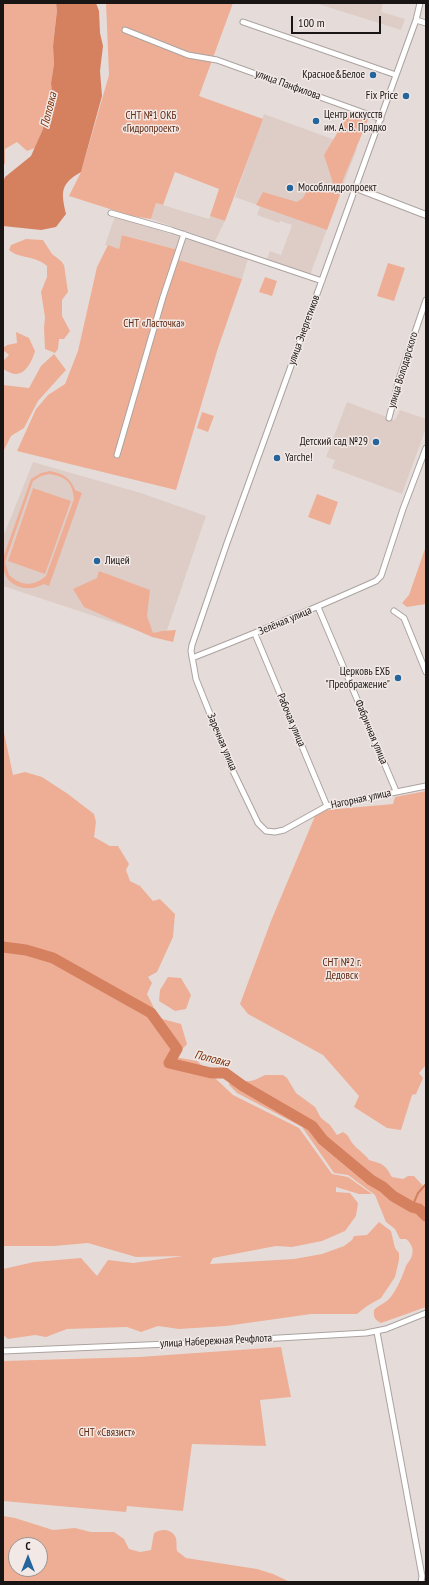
<!DOCTYPE html>
<meta charset="utf-8">
<style>
body{margin:0}
#map{position:relative;width:429px;height:1585px;overflow:hidden;background:#e5dcd9;font-family:"PT Sans Narrow",sans-serif}
canvas{display:block}
.frame{position:absolute;inset:0;border:4px solid #181514;pointer-events:none}
.north{position:absolute;left:8px;top:1537px;width:40px;height:40px;box-sizing:border-box;background:#f2e9e6;border:1px solid #9b9492;border-radius:50%;rotate:0deg;font-size:11px;font-weight:700;line-height:16px;text-align:center;color:#181514}
.north::after{content:'';display:block;margin:auto;width:14px;height:18px;background:#25659b;clip-path:polygon(50% 0,100% 100%,50% 72%,0 100%)}
.scale{position:absolute;left:291px;top:16px;width:90px;height:18px;box-sizing:border-box;border:2px solid #181514;border-top:0;padding-left:5px;font-size:12px;line-height:14px;white-space:nowrap;color:#181514;-webkit-text-stroke:3px #f2e9e6;paint-order:stroke}
</style>
<div id="map">
<canvas width="429" height="1585"></canvas>
<div class="frame"></div>
<div class="north">С</div>
<div class="scale">100 m</div>
</div>
<script>
const g = document.querySelector('canvas').getContext('2d');
g.lineJoin = 'round';
function paint(path, color) {
  g.fillStyle = color;
  g.fill(path, 'evenodd');
}
function stroke(path, color, width, dash) {
  g.strokeStyle = color;
  g.lineWidth = width;
  g.lineCap = dash ? 'butt' : 'round';
  g.setLineDash(dash || []);
  g.stroke(path);
}
function drawText(font, color, halo, rows, align = 'center') {
  g.font = font + ' "PT Sans Narrow",sans-serif';
  g.lineWidth = 3;
  g.setLineDash([]);
  g.textBaseline = 'middle';
  g.strokeStyle = halo;
  g.fillStyle = color;
  for (const [text, x, y, turn = 0] of rows) {
    g.save();
    g.translate(x, y);
    g.rotate((+turn || 0) * Math.PI / 180);
    g.textAlign = isNaN(turn) ? turn : align;
    if (halo) g.strokeText(text, 0, 0);
    g.fillText(text, 0, 0);
    g.restore();
  }
}
const built = new Path2D(`
 M315,3H383L381,12L405,19L401,30Z
 M264,114L357,148L310,275L267,259L270,251L281,255L292,225L280,221L279,223L257,215L260,206L235,197Z
 M156,203L209,219L210,216L225,221L215,241L151,219Z
 M115,216L248,259L242,279L179,260L182,251L123,235L119,249L105,245Z
 M347,402L395,420L400,410L426,419V428L402,494L332,468L335,460L326,457Z
 M33,462L141,493L206,516L164,639L3,586V537Z`);
const green = new Path2D(`
 M3,3H56L57,9L53,46L54,64L51,83L52,93L48,102V111L43,119V129L35,148L27,151L17,142L5,149V164L3,165Z
 M106,3H233L199,96L263,119L225,221L210,216L219,189L175,172L163,205L156,203L151,219L132,216L69,196L81,172L109,75Z
 M351,108L370,115L344,177L341,187V192L327,230L256,205L263,192L297,202L303,198L309,187L325,188L333,183L324,155L345,120Z
 M122,235L182,251L179,260L242,279L218,348L176,490L17,451L36,409L48,395L65,384L78,351L97,267L108,245L119,249Z
 M26,239L43,240L52,254L61,261L64,265L68,292L62,300V316L70,331L64,339H59L58,349L55,353L45,349L44,328L45,317L41,292L47,277V266C35,255 19,259 9,250L11,245Z
 M388,263L405,268L394,301L377,296Z
 M265,277L277,281L272,296L259,292Z
 M16,332L29,338L35,351C33,359 26,375 15,374C12,374 7,371 3,369L4,360L9,355L3,350V348L7,345L17,343Z
 M54,354L66,370L38,401L24,428L11,436L3,452V385L29,388L41,366Z
 M202,412L214,416L208,432L197,428Z
 M50,471C62,473 71,478 75,490L82,493L49,586L44,584C30,592 9,589 4,571C2,567 3,562 3,558L31,479L41,473ZM49,474C67,477 72,482 74,499L46,576C33,587 21,586 9,575L5,562L33,481L41,476Z
 M33,488L71,501L45,574L8,561Z
 M317,494L338,502L330,525L308,517Z
 M426,546V604L407,607L402,603L409,595Z
 M99,571L150,590L147,616L153,633L162,631L176,630L173,642L152,637L84,607L73,589L97,578Z
 M3,728L13,775L25,772L42,777L68,794L94,814L96,822L94,837L110,846H118L129,864L126,870L130,881L140,886L153,901L160,899L175,914L173,937L157,972L148,977L152,983L147,994L159,1018L181,1024L187,1044L175,1057L197,1061L233,1095L299,1128L332,1174L348,1177L372,1194H359L336,1187V1192L350,1193L358,1203L356,1216L345,1231L322,1241L292,1247L276,1246L213,1258L210,1264L294,1259L322,1254L344,1246L352,1240L354,1236L367,1235L379,1222L391,1231L395,1248L399,1253V1260L395,1277L381,1298L367,1306L357,1314H311L226,1326L179,1329L158,1326L141,1332L127,1327L67,1329L46,1337L35,1335L8,1339L3,1335V1269L34,1262L81,1258L97,1276L108,1260L133,1263L183,1256L136,1257L88,1243L54,1246H3Z
 M426,791V1065L419,1073L423,1078L416,1094L412,1095L401,1130L387,1128L354,1107L359,1096L323,1055L248,1014L240,1004L271,921L315,816L326,810L393,804L395,797Z
 M168,977L181,978L191,995L186,1009L175,1011L159,1001L160,990Z
 M265,1075H283L287,1078L296,1093L315,1107L321,1118L330,1125L337,1135L343,1132C349,1135 349,1139 353,1144C358,1150 365,1154 369,1160C384,1164 385,1165 392,1177L403,1179L408,1176H414L426,1189V1307L381,1323C375,1320 373,1317 374,1310C379,1305 385,1303 389,1299C397,1290 402,1277 406,1266C408,1262 411,1260 412,1255C414,1249 411,1243 406,1239H400L395,1229L386,1222L375,1195L348,1175L334,1173L302,1127L237,1093L229,1085L230,1079C237,1078 240,1081 246,1081C253,1082 259,1078 265,1075Z
 M281,1347L291,1397L260,1400L266,1446L192,1444L183,1511L127,1506L126,1512L3,1501V1361L139,1357Z
 M3,1516L15,1518L53,1530L75,1528L91,1532H114L124,1539L129,1549L140,1552L151,1550L154,1533C162,1528 172,1529 176,1538C177,1542 176,1547 177,1551L186,1558L257,1569L273,1574L290,1582H3ZM16,1545H40V1569H16Z`);
const water = new Path2D(`
 M56,3H96L99,11L100,33L103,46L100,71L102,96L81,172C60,184 61,192 66,214L56,227L41,230L3,226V182L5,177L31,156L43,129V119L48,111V102L52,93L51,83L54,64L53,46L57,10Z`);
const stream = new Path2D(`
 M412,1207L418,1193L426,1184`);
const river = new Path2D(`
 M3,947L26,950L53,958L151,1013L177,1049L169,1063L211,1073H225L243,1086L312,1126L323,1140L371,1180L383,1187L393,1196L412,1207L419,1209L426,1216`);
const minor = new Path2D(`
 M420,3L416,20L227,543L192,645L191,651L196,679L232,769L258,823L266,831L275,832L284,830L327,806L426,786
 M416,20L426,23
 M243,22L396,75
 M125,30L188,55L217,60L381,119
 M111,213L171,230L322,281
 M389,418L399,379L426,300
 M117,455L163,297L184,234
 M318,607L396,791
 M394,611L404,618L426,672
 M255,634L327,806
 M192,658C254,634 315,608 376,581L381,576L403,509L426,448
 M377,1332L422,1576L421,1582
 M3,1351L192,1343L366,1333L386,1329L426,1313`);
const tertiary = new Path2D(`
 M356,188L426,215`);
const markers = [
 [373,75,4,"#25659b"],
 [406,96,4,"#25659b"],
 [316,121,4,"#25659b"],
 [290,188,4,"#25659b"],
 [376,442,4,"#25659b"],
 [277,458,4,"#25659b"],
 [97,561,4,"#25659b"],
 [398,678,4,"#25659b"]
];
const poiNames = [
 ["Красное&Белое",365,75],
 ["Fix Price",398,96],
 ["Центр искусств",324,115,"left"],
 ["им. А. В. Прядко",324,128,"left"],
 ["Мособлгидропроект",298,188,"left"],
 ["Детский сад №29",368,442],
 ["Yarche!",285,458,"left"],
 ["Лицей",105,561,"left"],
 ["Церковь ЕХБ",390,672],
 ["\"Преображение\"",390,685]
];
const streetNames = [
 ["улица Панфилова",288,85,20],
 ["улица Энергетиков",304,330,-70],
 ["улица Володарского",403,370,-73],
 ["Зелёная улица",285,621,-23],
 ["Рабочая улица",291,720,67],
 ["Фабричная улица",371,732,67],
 ["Заречная улица",222,742,67],
 ["Нагорная улица",361,799,-12],
 ["улица Набережная Речфлота",216,1341,-3]
];
const parkNames = [
 ["СНТ №1 ОКБ",151,116],
 ["«Гидропроект»",151,129],
 ["СНТ «Ласточка»",154,324],
 ["СНТ №2 г.",342,963],
 ["Дедовск",342,976],
 ["СНТ «Связист»",107,1433]
];
const waterNames = [
 ["Поповка",49,110,-76],
 ["Поповка",212,1059,14]
];
paint(built, '#decdc7');
paint(green, '#eeae95');
paint(water, '#d5815f');
stroke(stream, '#d5815f', 2);
stroke(river, '#d5815f', 11);
stroke(minor, '#aba3a0', 7);
stroke(tertiary, '#aba3a0', 8);
stroke(minor, '#fff', 5);
stroke(tertiary, '#fff', 6);
for (const [x, y, r, color] of markers) {
  const dot = new Path2D();
  dot.arc(x, y, r, 0, 2 * Math.PI);
  g.fillStyle = color;
  g.fill(dot);
  stroke(dot, '#f2e9e6', 1.5);
}
drawText('11px', '#181514', '#f2e9e6', poiNames, 'right');
drawText('11px', '#181514', '#f2e9e6', streetNames);
drawText('11px', '#5f2810', '#f2e9e6', parkNames);
drawText('italic 12px', '#7d300a', '#f2e9e6', waterNames);
</script>
